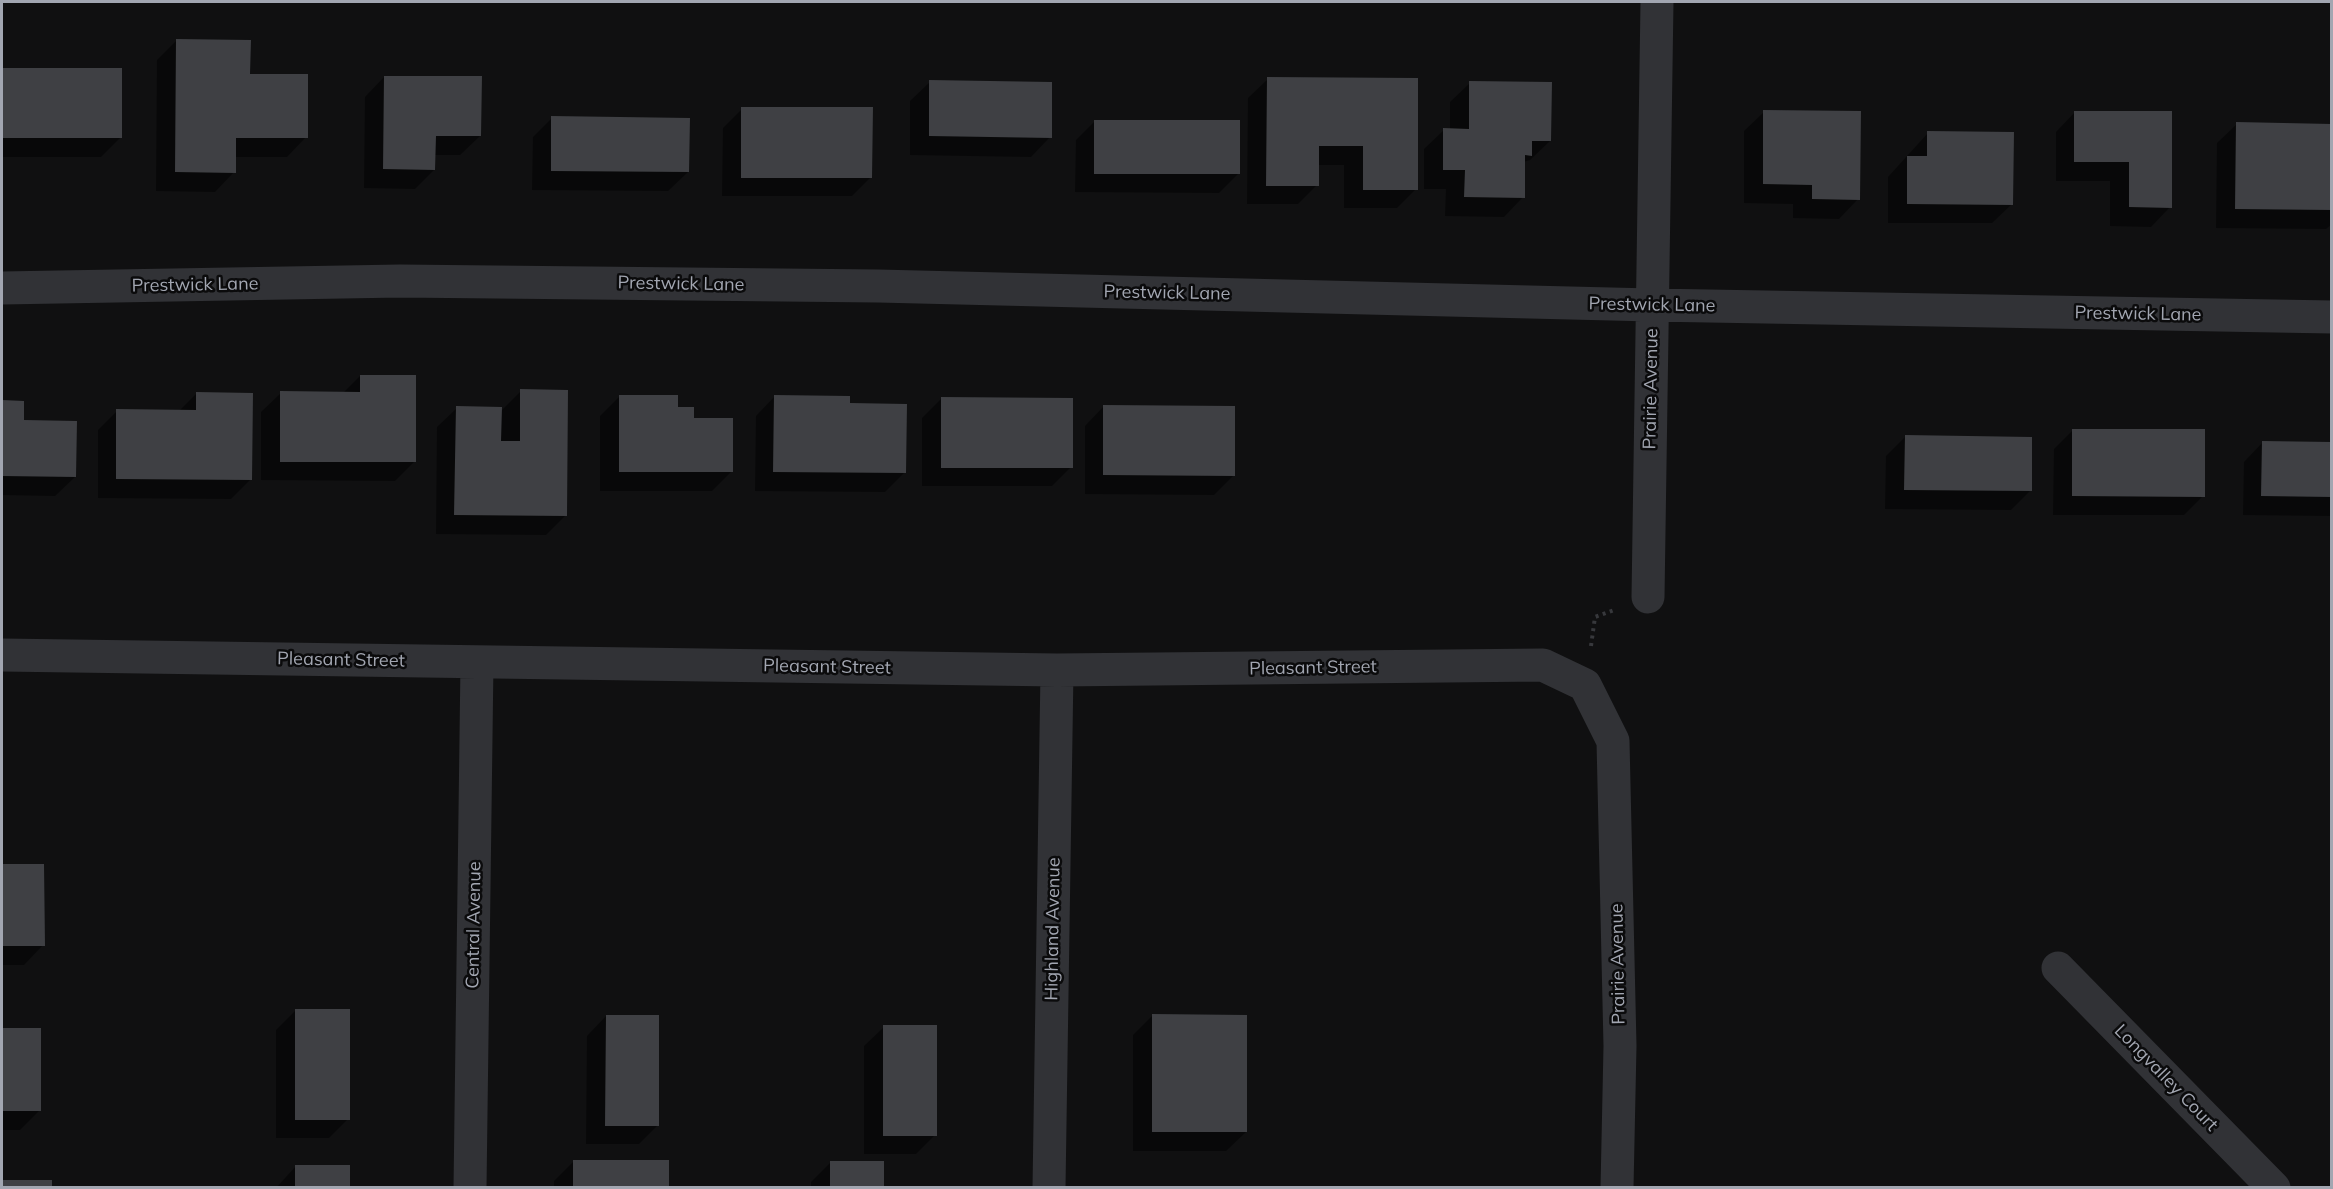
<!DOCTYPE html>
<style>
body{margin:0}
#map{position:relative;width:2333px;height:1189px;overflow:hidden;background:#101011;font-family:Mulish,sans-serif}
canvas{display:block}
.frame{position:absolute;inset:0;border:3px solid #a2a6b1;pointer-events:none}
</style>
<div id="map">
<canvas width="2333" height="1189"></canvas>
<div class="frame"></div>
</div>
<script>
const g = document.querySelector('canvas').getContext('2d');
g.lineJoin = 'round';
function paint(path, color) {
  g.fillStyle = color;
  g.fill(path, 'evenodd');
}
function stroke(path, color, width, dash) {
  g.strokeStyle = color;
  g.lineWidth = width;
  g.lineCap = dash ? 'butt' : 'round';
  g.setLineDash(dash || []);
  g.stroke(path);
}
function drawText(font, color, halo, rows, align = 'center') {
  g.font = font + ' Mulish,sans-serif';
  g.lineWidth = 5;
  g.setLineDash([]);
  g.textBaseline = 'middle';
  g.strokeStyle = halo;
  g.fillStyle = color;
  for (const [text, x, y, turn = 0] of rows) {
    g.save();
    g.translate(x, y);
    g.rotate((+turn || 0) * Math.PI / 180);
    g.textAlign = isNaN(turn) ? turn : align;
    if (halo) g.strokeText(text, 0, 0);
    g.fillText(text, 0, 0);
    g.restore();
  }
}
const shadow = new Path2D(`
 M176,41L249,75L306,137L287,157H234V172L215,192L156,191L157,60Z
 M2,69L121,70L120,138L101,157H2Z
 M384,77L480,136L460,155H434V170L415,189L364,188L365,97Z
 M1268,79L1417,80L1416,189L1397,208H1344V165H1318L1317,185L1298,204H1247L1248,98Z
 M930,82L1050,137L1031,157L910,155V101Z
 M1470,83L1550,141L1530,160L1523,162V197L1504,217L1445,216L1446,189H1424V149L1444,130H1450V102Z
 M742,109L871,177L852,196H722L723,128Z
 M1764,112L1858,199L1839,219L1793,218V204L1744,203V131Z
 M2075,112H2170V207L2151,227L2110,226V181H2056V132Z
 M552,118L688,172L668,191L532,190L533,137Z
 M1095,121L1238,174L1219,193L1075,192L1076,140Z
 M2237,124L2332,125V224L2326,229L2216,228L2217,143Z
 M1928,133L2012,204L1992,223H1888V177Z
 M360,376L414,462L395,481L261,480V412L281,393H343Z
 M521,391L565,516L546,535L436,534L437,427L457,408L500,412Z
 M196,394L251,479L231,499L98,498V430L117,411H179Z
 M620,396L677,408L693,419L731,472L712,491H600V416Z
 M775,396L905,472L885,492L755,491L756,416Z
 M942,398L1071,467L1052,486H922V418Z
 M2,402H22V422L75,477L55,496L2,495Z
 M1104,406L1234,475L1214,495L1085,494V426Z
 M2073,430L2203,496L2184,515H2053L2054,449Z
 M1905,437L2030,491L2011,510L1885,509L1886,456Z
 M2263,442L2332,444V516L2243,515L2244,462Z
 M2,865H43V945L24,965H2Z
 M296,1010L348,1119L329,1138H276V1030Z
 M606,1016L658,1125L639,1144H586L587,1036Z
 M1152,1016L1246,1132L1226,1151H1133V1035Z
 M884,1027L935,1135L916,1154H864V1046Z
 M2,1030H40V1110L20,1130H2Z
 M574,1161L667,1188H554V1181Z
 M831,1162L882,1188H811V1182Z
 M296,1166L348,1188H276Z`);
const building = new Path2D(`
 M176,39L251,40L250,74H308V138H236V173L175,172Z
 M2,68H122V138H2Z
 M384,76H482L481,136H436L435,170L383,169Z
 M1267,77L1418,78V190H1363V146H1319V186H1266Z
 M929,80L1052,82V138L929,136Z
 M1469,81L1552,82L1551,141H1532V156L1525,155V198L1464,197L1465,170H1443V128L1469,129Z
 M741,107H873L872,178H741Z
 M1763,110L1861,111L1860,200L1812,199V185L1763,184Z
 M2074,111H2172V208L2129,207V162H2074Z
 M551,116L690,118L689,172L551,171Z
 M1094,120H1240V174H1094Z
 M2236,122L2332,124V210L2235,209Z
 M1927,131L2014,132L2013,205L1907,204V156H1927Z
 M360,375H416V462H280V391L360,392Z
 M520,389L568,390L567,516L454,515L456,406L502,407L501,441H520Z
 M196,392L253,393L252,480L116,479V409L196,410Z
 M619,395H678V407H694V418H733V472H619Z
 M774,395L850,396V403L907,404L906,473L773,472Z
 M941,397L1073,398V468H941Z
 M2,400L24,401V420L77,421L76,477L2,476Z
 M1103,405L1235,406V476L1103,475Z
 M2072,429H2205V497L2072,496Z
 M1905,435L2032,437V491L1904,490Z
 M2262,441L2332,442V497L2261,496Z
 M2,864H44L45,946H2Z
 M295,1009H350V1120H295Z
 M1152,1014L1247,1015V1132H1152Z
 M606,1015H659V1126H605Z
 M883,1025H937V1136H883Z
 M2,1028H41V1111H2Z
 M573,1160H669V1188H573Z
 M830,1161H884V1188H830Z
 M295,1165H350V1188H295Z
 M2,1180H52V1188H2Z`);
const path = new Path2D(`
 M1591,646L1595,617L1614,610`);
const minor = new Path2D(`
 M2,288L400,281L878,286L1652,305L2332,317
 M1648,597L1657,2
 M2,655L1057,670L1543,665L1585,685L1613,741L1620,1046L1617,1188
 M2058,968L2274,1188
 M470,1188L477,662
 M1049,1188L1057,670`);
const streetNames = [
 ["Prestwick Lane",681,284,1],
 ["Prestwick Lane",195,285,-1],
 ["Prestwick Lane",1167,293,1],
 ["Prestwick Lane",1652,305,1],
 ["Prestwick Lane",2138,314,1],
 ["Prairie Avenue",1651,389,-89],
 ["Pleasant Street",341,660,1],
 ["Pleasant Street",827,667,1],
 ["Pleasant Street",1313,668,-1],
 ["Central Avenue",474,925,-89],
 ["Highland Avenue",1053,929,-89],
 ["Prairie Avenue",1618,964,-91],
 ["Longvalley Court",2166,1078,46]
];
paint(shadow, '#0007');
paint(building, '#3f4044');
stroke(path, '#37383c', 4, [3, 4.5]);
stroke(minor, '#313236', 33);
drawText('18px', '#a2a6b1', '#0b0b0c', streetNames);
</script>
